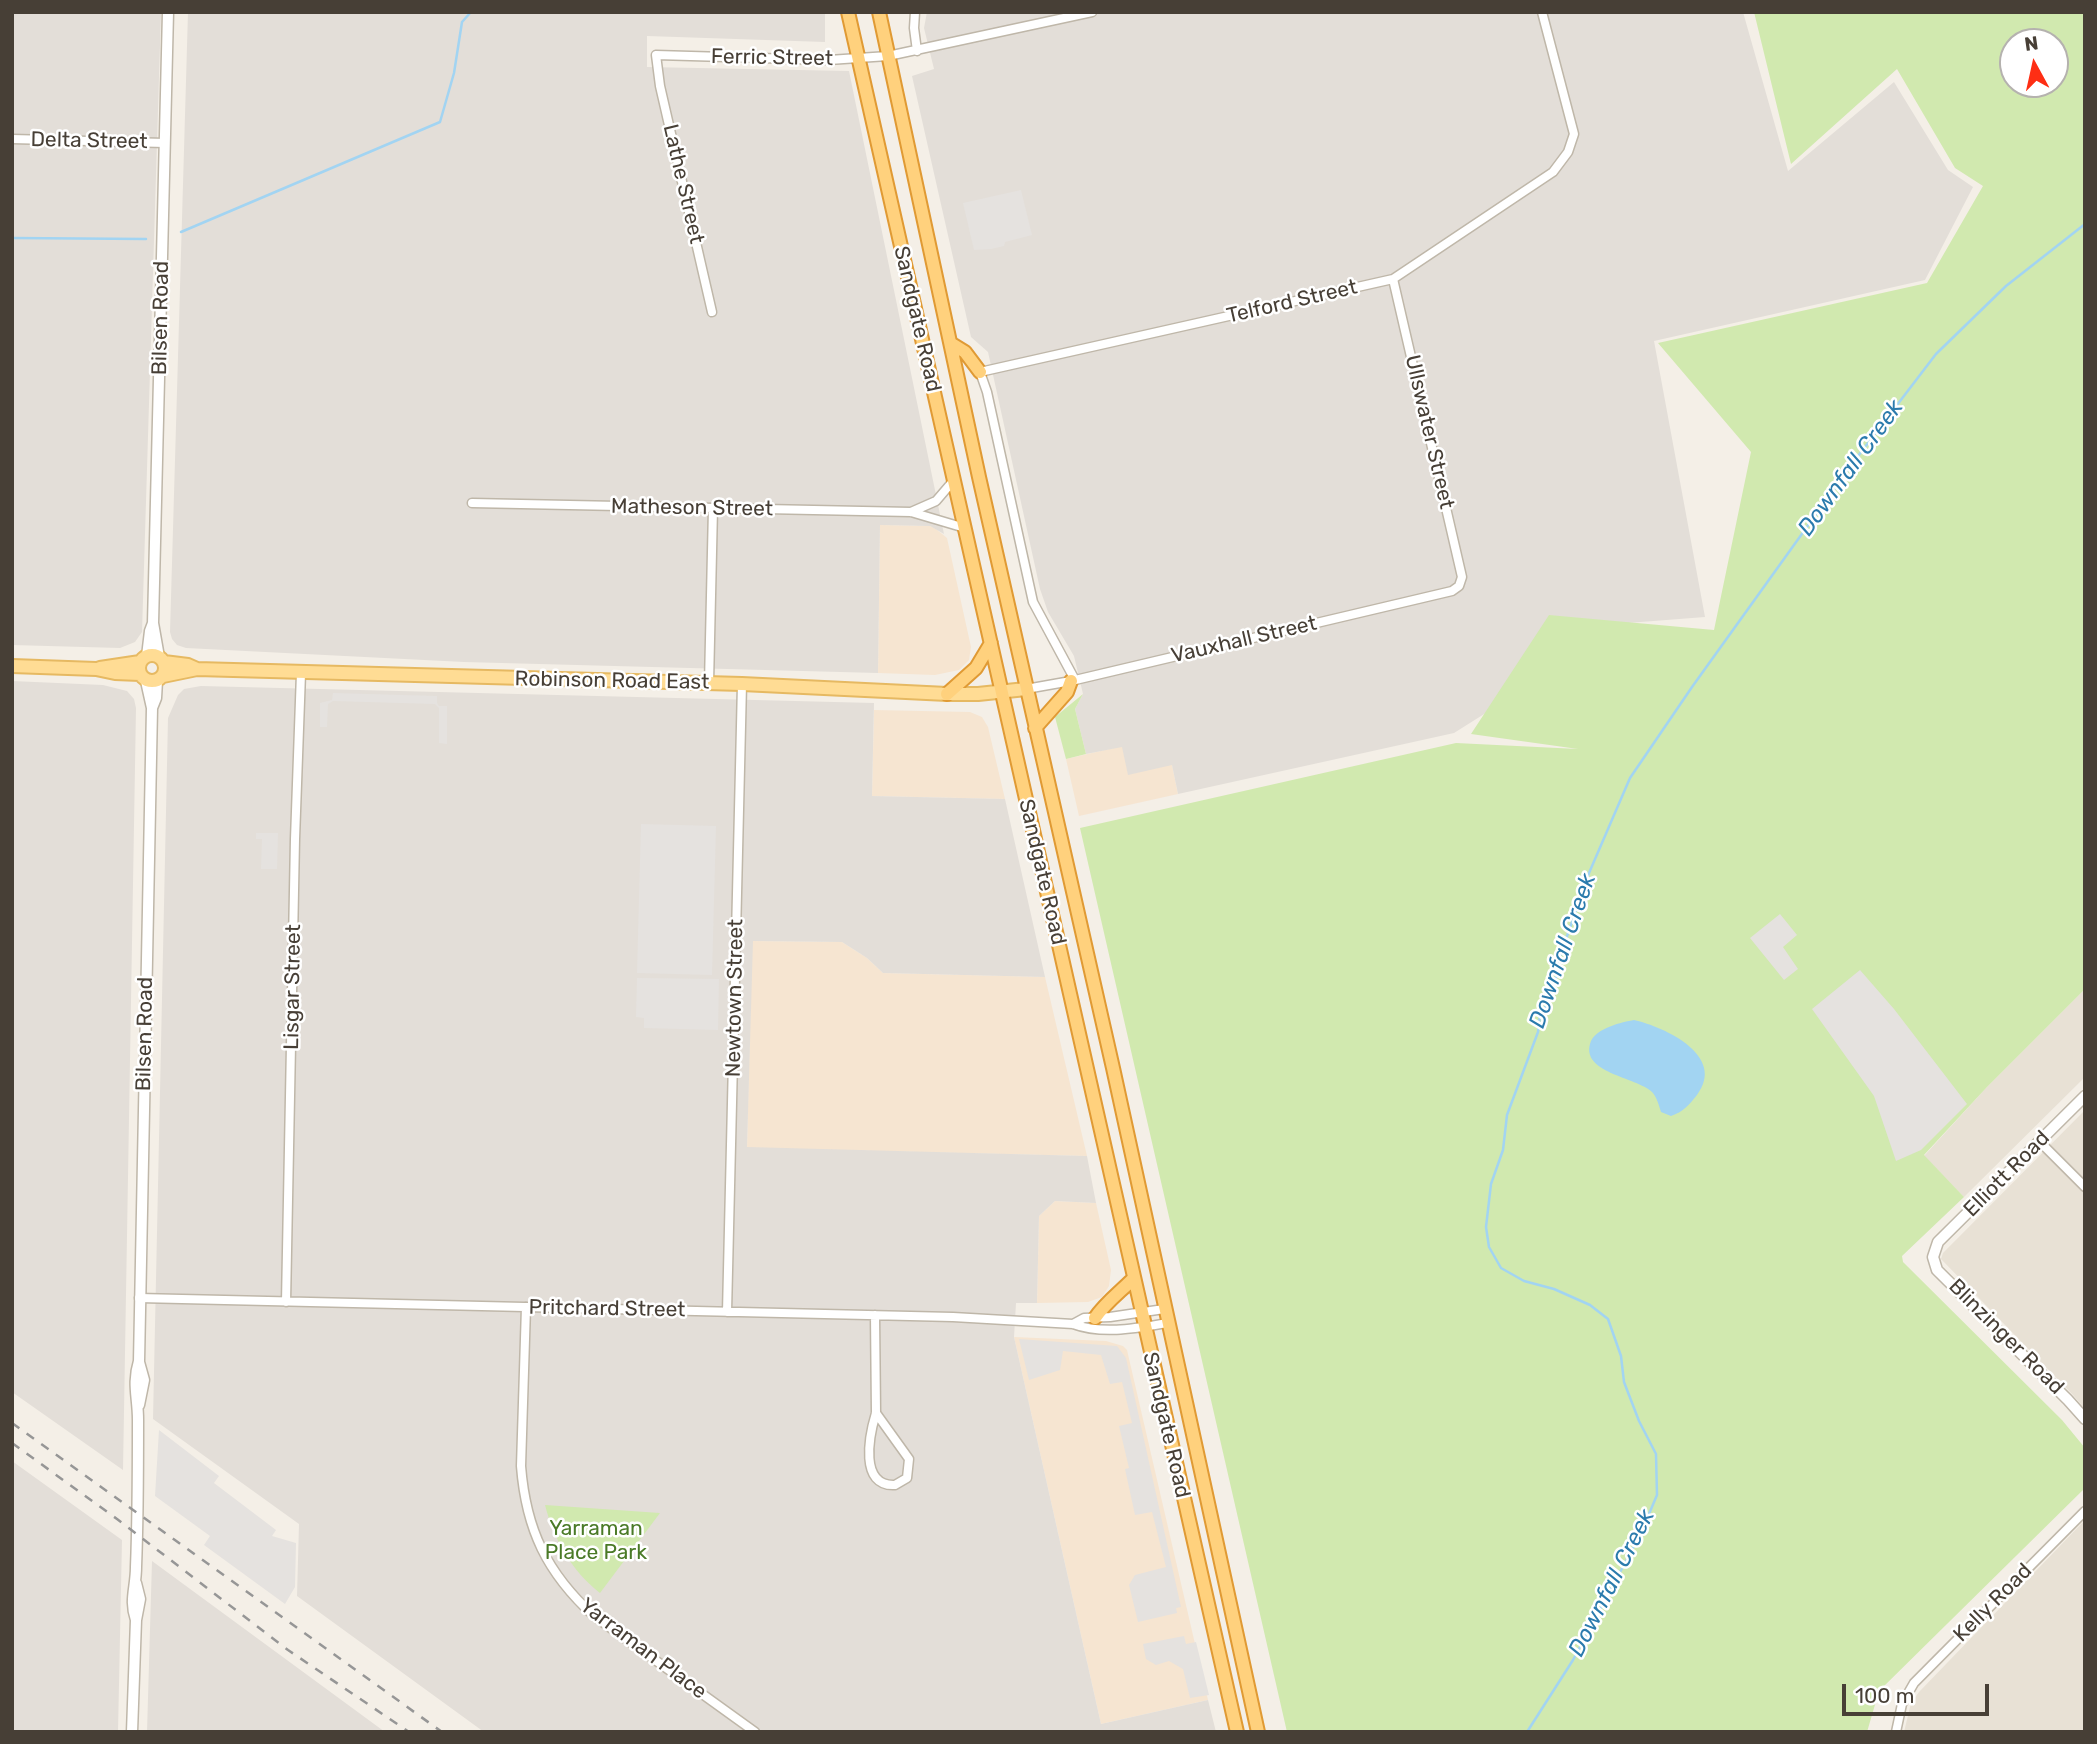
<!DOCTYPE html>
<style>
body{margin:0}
#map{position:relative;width:2097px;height:1744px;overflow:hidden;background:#f4efe7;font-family:Rubik,sans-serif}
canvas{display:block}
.frame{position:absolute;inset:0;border:14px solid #473f36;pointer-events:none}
.north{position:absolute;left:1999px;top:28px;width:70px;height:70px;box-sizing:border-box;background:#fff;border:2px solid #b5b2af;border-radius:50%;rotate:352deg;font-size:19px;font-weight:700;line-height:28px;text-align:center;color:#473f36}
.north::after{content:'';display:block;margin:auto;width:24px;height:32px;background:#fe2e14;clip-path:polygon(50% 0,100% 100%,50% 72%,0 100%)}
.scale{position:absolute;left:1842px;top:1684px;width:147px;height:32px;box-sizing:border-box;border:4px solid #473f36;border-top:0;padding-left:9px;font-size:21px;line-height:24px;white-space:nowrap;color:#473f36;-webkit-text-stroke:5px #fff;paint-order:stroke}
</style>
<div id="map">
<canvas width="2097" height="1744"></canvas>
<div class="frame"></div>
<div class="north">N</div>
<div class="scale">100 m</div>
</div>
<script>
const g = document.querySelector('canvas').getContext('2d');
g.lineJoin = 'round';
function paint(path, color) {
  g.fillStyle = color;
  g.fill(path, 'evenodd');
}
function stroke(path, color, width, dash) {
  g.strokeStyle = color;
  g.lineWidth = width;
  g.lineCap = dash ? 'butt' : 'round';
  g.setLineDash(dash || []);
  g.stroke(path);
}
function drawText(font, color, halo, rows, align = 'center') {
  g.font = font + ' Rubik,sans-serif';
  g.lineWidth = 5;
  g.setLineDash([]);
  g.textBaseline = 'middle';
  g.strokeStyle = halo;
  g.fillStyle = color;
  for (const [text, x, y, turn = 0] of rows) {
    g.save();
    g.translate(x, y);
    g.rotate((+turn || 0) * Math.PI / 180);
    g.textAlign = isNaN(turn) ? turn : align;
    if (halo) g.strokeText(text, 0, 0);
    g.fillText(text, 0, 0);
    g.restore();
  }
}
const residential = new Path2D(`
 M2085,989V1077L1964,1197L1924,1156L1987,1087Z
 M2085,1110V1409L2073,1395L1941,1259L1943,1253Z
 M2085,1520V1732H1904L1911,1703L1919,1692Z`);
const commercial = new Path2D(`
 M880,525L930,526L936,529L947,538L971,647L969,660L959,670L935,675L878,673Z
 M874,710L970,712L982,717L988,727L1005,799L872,796Z
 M1122,746L1172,765L1178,794L1079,816L1066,759Z
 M752,941L842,942L867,958L883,973L1045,977L1087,1156L747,1148Z
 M1055,1201L1096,1203L1111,1270L1109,1286L1102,1297L1088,1302L1037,1303L1039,1216Z
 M1014,1337L1106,1341L1123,1346L1127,1350L1208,1700L1101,1724Z`);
const industrial = new Path2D(`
 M12,12H161L142,632L135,642L120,648L12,645Z
 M188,12H825V42L647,36V67L849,71L944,534L930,526L880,525L878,673L464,662L186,648L177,645L172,639L170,632Z
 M927,12H1743L1788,171L1894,82L1948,170L1973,187L1925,280L1654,341L1705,617L1589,626L1516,694L1454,733L1178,794L1172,765L1128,775L1122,747L1086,754L1075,709L1083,694L1074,656L1048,612L1040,589L988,352L971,337L912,76L934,69L924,28Z
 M12,681L103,685L127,691L134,699L136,708L123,1470L12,1392Z
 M201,686L874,703L872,796L1005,799L1045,977L883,973L867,958L842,942L753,941L747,1147L1087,1156L1096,1203L1055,1201L1039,1216L1037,1303H1016L1014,1337L1101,1724L1208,1700L1216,1732H484L297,1596L299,1524L153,1419L168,718L178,695L184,689Z
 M12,1461L122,1540L118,1732H12Z
 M152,1561L385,1732H147Z`);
const green = new Path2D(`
 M1754,12H2085V989L1987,1087L1924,1155L1964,1197L1902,1256L1903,1262L2062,1420L2085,1448V1488L1879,1691L1867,1732H1287L1080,828L1456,743L1578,749L1471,734L1549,615L1714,630L1751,452L1658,343L1927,283L1983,186L1955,168L1897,69L1791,164ZM2013,42H2055V84H2013Z
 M1083,694L1075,709L1086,754L1066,759L1055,717Z
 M545,1505L660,1513L600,1593C572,1571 554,1540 545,1505Z`);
const parking = new Path2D(`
 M1021,190L1032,235L1005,242L1004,246L991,249L974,250L963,203Z
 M333,693L437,696V703L439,706H447V744L439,743V708L435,704L333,701L328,704L327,727H320V703L332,700Z
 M641,824L716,826L712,975L637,973Z
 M256,833H278L277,869H261L262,839H256Z
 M1780,914L1797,935L1783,947L1798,969L1784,980L1750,938Z
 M1860,970L1894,1009L1967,1104L1921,1150L1896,1161L1874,1096L1812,1009Z
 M637,978L719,979L718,1030L644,1028V1018L636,1017Z
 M1019,1339L1117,1346L1126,1358L1181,1607L1176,1608L1177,1613L1138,1622L1129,1585L1135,1575L1166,1567L1152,1512L1135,1515L1125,1469L1129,1468L1119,1426L1132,1423L1122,1382L1110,1384L1101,1355L1063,1351L1060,1370L1029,1380Z
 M159,1430L219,1476L214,1483L276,1530L272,1536L296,1543L295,1587L285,1604L204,1545L210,1536L155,1496Z
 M1184,1636L1186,1644L1196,1642L1209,1695L1190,1698L1183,1669L1169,1661L1156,1665L1146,1659L1143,1644Z`);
const water = new Path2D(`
 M1634,1020C1665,1027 1727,1056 1697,1095C1689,1105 1683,1112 1671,1116L1661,1112C1659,1106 1657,1097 1652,1092C1637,1077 1578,1073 1591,1041C1597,1028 1622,1022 1634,1020Z`);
const stream = new Path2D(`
 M181,232L440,122L454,73L462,22L471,12
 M12,238L146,239
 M1527,1732L1573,1660L1641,1533L1657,1495L1656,1454L1639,1421L1624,1382L1621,1356L1608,1319L1590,1305L1554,1289L1524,1281L1501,1268L1489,1247L1486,1227L1491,1184L1503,1150L1507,1115L1538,1032L1540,1015L1553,995L1559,959L1589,873L1630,778L1692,687L1855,460L1936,354L2006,286L2085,224`);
const minor = new Path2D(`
 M915,12L914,28L917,51
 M12,139L165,143
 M712,312L660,86L656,55L829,60L888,56L1092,12
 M472,503L911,512L965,528
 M911,512L936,501L954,480
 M1075,680L1033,602L987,392L980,372L1393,279L1553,172L1568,152L1574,134L1542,12
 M709,683L713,508
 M1026,689L1071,681L1452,591L1459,586L1462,577L1393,279
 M2040,1142L2085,1187
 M139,1298L953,1317L1073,1324C1103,1335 1137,1328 1167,1323
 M286,1302L295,839L301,673
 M526,1307L521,1466C526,1530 547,1573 594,1616L755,1732
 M727,1312L742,684
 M875,1315L876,1413C869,1436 859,1487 895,1485L907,1478L909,1459L876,1413
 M1073,1324L1084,1318L1110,1317L1164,1309
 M1896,1732L1902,1704L1914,1683L2085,1511`);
const tertiary = new Path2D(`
 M147,656L150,631L153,623
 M159,657L153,623L168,12
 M152,708L156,698L157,681
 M2085,1096L1938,1242L1933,1257L1937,1270L2068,1400L2085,1419
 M139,1362L144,1380L139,1405
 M136,1620C129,1600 136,1588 136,1567C138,1518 138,1469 138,1420C138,1397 132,1384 139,1361L152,708L146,681
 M132,1732L136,1620L140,1599L136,1583`);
const primary = new Path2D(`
 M139 668a13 13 0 1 1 26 0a13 13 0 1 1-26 0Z
 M164,662L188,665L197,669
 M12,666L96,669L115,673L140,674
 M100,668L140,662
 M163,676L197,669L742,684L947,694H978L1026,689`);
const trunk = new Path2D(`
 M848,12L1237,1732
 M879,12L979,477L1113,1068L1258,1732
 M952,344L965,352L980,372
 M947,694L976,668L991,643
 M1035,728L1067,692L1071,681
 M1095,1318C1105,1303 1120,1292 1133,1279`);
const rail = new Path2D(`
 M12,1423L442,1732
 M12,1443L117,1519L288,1650L409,1732`);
const streetNames = [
 ["Ferric Street",772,58,1],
 ["Delta Street",89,141,1],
 ["Lathe Street",683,184,77],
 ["Telford Street",1292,302,-13],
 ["Bilsen Road",161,318,-89],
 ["Sandgate Road",917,319,77],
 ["Ullswater Street",1429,432,77],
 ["Matheson Street",692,508,1],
 ["Vauxhall Street",1244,640,-13],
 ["Robinson Road East",612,681,1],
 ["Sandgate Road",1042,872,77],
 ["Lisgar Street",293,987,-89],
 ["Newtown Street",735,998,-89],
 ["Bilsen Road",145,1034,-89],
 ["Elliott Road",2007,1174,-45],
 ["Pritchard Street",607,1309,1],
 ["Blinzinger Road",2006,1337,45],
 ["Sandgate Road",1166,1425,77],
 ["Kelly Road",1993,1603,-45],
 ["Yarraman Place",643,1649,37]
];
const parkNames = [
 ["Yarraman",596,1529],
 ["Place Park",596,1553]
];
const waterNames = [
 ["Downfall Creek",1851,468,-54],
 ["Downfall Creek",1563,951,-71],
 ["Downfall Creek",1612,1583,-63]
];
paint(residential, '#e8e1d5');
paint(commercial, '#f6e5d1');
paint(industrial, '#e3ded8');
paint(green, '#d1e9af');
paint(parking, '#e5e2df');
paint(water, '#a2d4f2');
stroke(stream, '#a2d4f2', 2.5);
stroke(minor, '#bfb7a9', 11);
stroke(tertiary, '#bfb7a9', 13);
stroke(primary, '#e6b962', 16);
stroke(trunk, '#e09a34', 16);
stroke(minor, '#fff', 8);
stroke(tertiary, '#fff', 10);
stroke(primary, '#ffdc94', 12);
stroke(trunk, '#ffd17d', 12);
stroke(rail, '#969696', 2.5, [9, 9]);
drawText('21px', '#473f36', '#fff', streetNames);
drawText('21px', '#4a7a27', '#fff', parkNames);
drawText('italic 23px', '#2b7bad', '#fff', waterNames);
</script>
